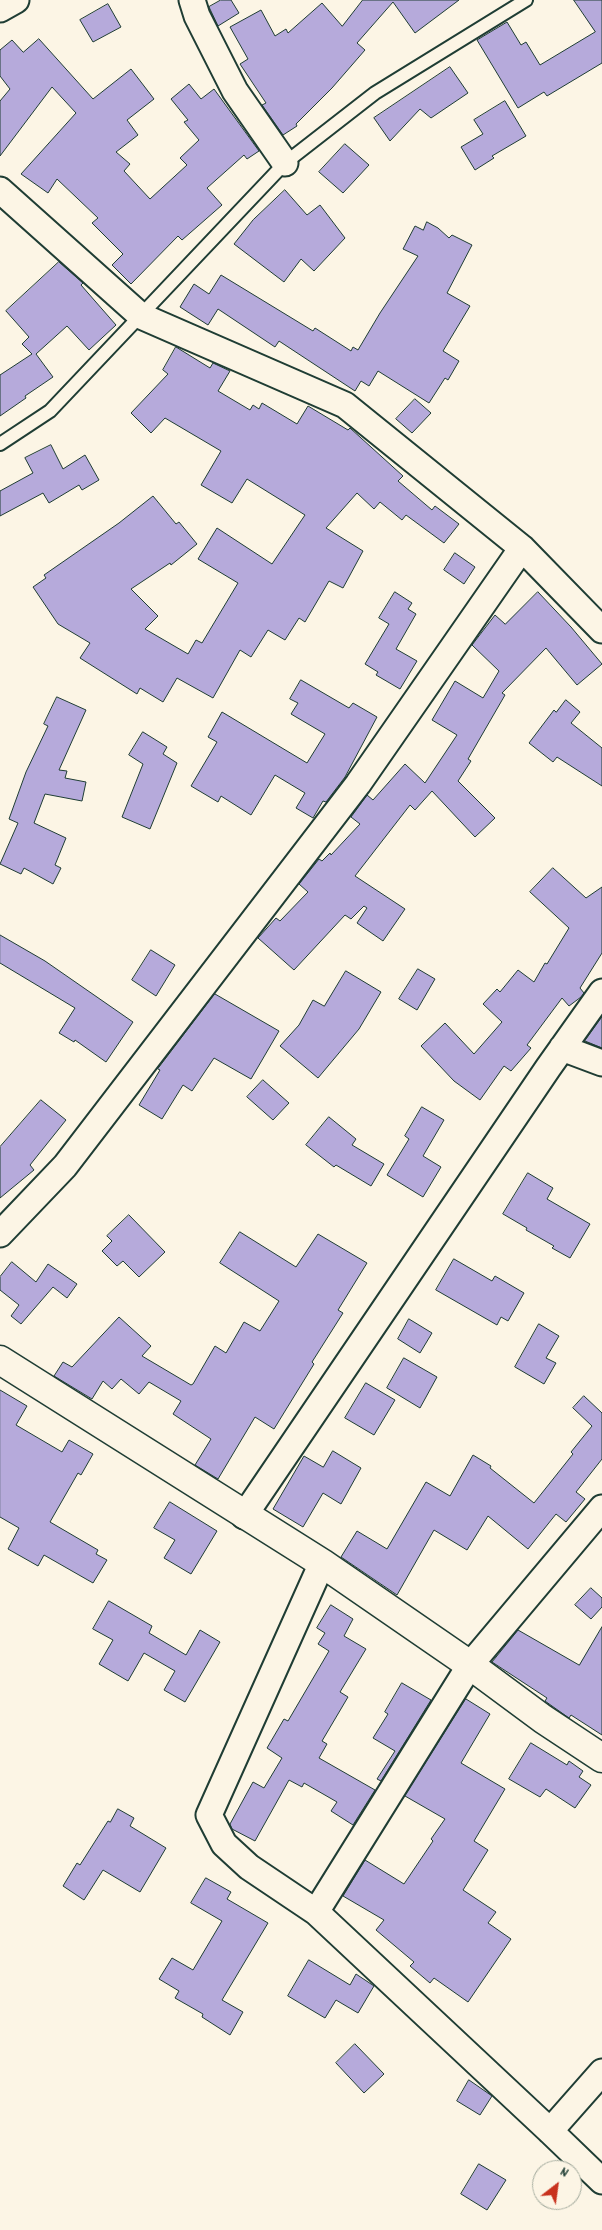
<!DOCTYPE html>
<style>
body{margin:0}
#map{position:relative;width:602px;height:2230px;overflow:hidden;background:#fcf5e5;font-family:Dekko,sans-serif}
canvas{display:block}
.north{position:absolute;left:532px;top:2160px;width:50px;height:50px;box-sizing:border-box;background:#fcf5e5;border:1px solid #a4ab9e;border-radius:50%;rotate:30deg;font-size:14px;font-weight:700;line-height:20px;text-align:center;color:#1f3d34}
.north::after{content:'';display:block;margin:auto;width:18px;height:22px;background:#c8321e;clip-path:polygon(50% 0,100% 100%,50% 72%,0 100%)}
</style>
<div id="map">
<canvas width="602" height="2230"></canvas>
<div class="north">N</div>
</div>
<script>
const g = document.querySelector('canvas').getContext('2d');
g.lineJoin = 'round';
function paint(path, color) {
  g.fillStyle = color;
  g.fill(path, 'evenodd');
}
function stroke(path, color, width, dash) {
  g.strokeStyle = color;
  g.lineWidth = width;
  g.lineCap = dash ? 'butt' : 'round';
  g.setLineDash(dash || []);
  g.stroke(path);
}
const building = new Path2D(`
 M221,0H231L239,13L218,26L209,7Z
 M363,0H459L415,33L393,2L357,43L365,50L332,88L296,124L297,126L283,135L262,105L266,103L240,64L248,59L230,27L261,10L275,36L286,29L288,33L322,3L342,26Z
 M574,0H602V63L547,96L544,92L518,108L477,40L507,22L521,45L526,42L540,65L595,32Z
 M108,4L121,27L93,42L80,20Z
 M39,39L93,99L131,69L154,99L127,120L138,135L116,152L130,164L124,171L150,199L187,165L180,158L199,140L184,122L188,120L171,99L189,84L201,99L214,89L259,151L247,159L244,155L207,188L222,205L182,240L178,236L131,284L112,265L123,254L92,223L98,218L57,179L48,193L21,174L76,113L52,87L0,156V101L10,89L0,76V50L12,40L23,52Z
 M450,67L468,93L431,118L420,109L390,141L374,118Z
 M505,101L526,136L492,156L494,158L475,170L461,147L483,134L474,120Z
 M345,144L369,165L343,193L319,172Z
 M285,190L307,215L320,205L345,238L314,271L301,259L284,282L234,244L253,220Z
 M427,222L438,228L449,238L452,235L472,245L447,293L470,306L443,351L459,361L448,380L445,378L429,403L378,371L369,386L361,381L355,391L279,341L275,347L218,309L208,325L180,307L194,284L209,294L221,275L313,331L315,328L351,351L353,347L358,350L380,313L418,256L403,249L415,226L423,230Z
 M59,262L83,283L81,285L116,325L89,350L67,326L36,354L53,377L25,396L26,398L0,416V375L32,354L22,344L29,337L6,311Z
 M176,347L210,368L213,363L230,371L218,391L250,410L253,405L259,409L262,403L297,424L308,406L348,430L350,428L403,476L398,481L432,510L435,506L459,524L444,543L406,515L402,520L380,502L374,509L357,493L326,528L363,551L343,588L329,581L305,622L299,618L285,640L268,630L251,657L240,650L213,698L177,678L163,702L140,688L137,694L80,658L90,643L58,624L33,587L46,578L44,575L119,523L153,496L176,524L179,522L197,544L171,565L170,563L131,589L158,616L145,629L188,654L196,640L202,643L238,583L198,559L217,528L272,564L305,515L247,479L232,503L201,485L221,451L165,418L151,433L131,413L168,374L163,370Z
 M415,399L431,413L412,433L396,419Z
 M51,445L63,469L85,455L99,480L82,490L79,485L49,503L43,493L0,516V491L33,473L25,458Z
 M455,553L475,567L464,584L444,570Z
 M395,592L412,603L408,609L416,614L396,649L417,661L400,689L376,675L378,672L365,664L389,624L379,618Z
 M538,592L571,627L602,664L577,685L546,648L502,693L505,695L468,759L471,761L458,781L495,818L475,837L432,791L415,810L410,805L355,876L405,909L383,941L357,923L367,908L364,906L351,919L345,915L294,970L258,938L276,918L280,921L308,892L299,884L319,859L322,861L330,853L331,855L360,824L351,817L367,795L373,800L405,764L425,783L457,735L432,720L455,681L483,698L499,671L472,645L495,615L505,624Z
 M301,680L349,708L353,703L377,717L345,777L326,802L323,801L313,818L296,808L305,793L275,775L251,815L221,796L218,802L191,786L217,742L208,737L222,712L307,763L325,734L291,714L298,703L290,699Z
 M57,697L86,710L59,770L67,771L65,778L86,782L82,801L45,794L34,823L66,838L55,865L61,868L53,884L24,868L21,874L0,864L18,823L9,819L26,772L48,726L44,724Z
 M566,700L580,712L571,723L602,748V786L557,757L553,762L529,743L554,710L556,712Z
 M143,732L167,747L163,754L177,763L150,829L122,817L143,764L129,755Z
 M553,868L586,898L602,887V953L580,988L584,993L581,997L569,1006L562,998L527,1045L531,1048L511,1071L504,1066L480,1100L454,1081L421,1046L445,1023L474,1054L502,1022L483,1004L497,989L500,992L518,970L534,982L545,963L547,964L569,928L530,892Z
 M0,935L45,961L133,1022L106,1062L75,1040L74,1042L59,1033L75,1008L0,963Z
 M151,950L175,965L156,996L132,980Z
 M418,969L435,979L417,1010L399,999Z
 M346,971L381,992L359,1029L318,1078L280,1046L299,1025L313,1000L324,1006Z
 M215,994L279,1031L251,1079L214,1058L192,1091L183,1085L162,1119L139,1105L160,1070L158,1069Z
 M602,1017V1048L585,1041Z
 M263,1080L289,1103L273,1120L247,1097Z
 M41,1100L66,1120L30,1165L34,1170L0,1198V1147Z
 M422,1107L444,1120L423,1156L441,1167L423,1197L387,1175L409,1139L405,1136Z
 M329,1117L356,1139L352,1145L384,1164L371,1186L336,1165L334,1167L306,1145Z
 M528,1173L553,1188L547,1199L590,1224L570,1258L552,1248L554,1246L526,1230L527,1228L503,1214Z
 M129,1215L165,1252L139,1277L123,1261L117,1266L102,1251L112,1241L107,1236Z
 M240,1232L296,1267L318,1234L367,1263L338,1310L343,1313L312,1362L314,1364L274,1429L255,1417L218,1479L195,1465L211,1439L173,1414L181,1401L149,1382L139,1394L121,1379L112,1389L103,1381L92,1399L54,1376L63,1362L72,1367L119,1317L151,1346L142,1356L191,1385L193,1384L215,1346L226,1353L244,1322L260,1331L279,1301L220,1263Z
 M454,1259L492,1281L495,1276L524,1293L508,1321L501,1317L497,1325L436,1290Z
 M12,1262L36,1282L48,1264L77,1284L67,1298L53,1287L21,1324L11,1316L19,1305L0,1290V1277Z
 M409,1319L432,1333L420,1353L398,1339Z
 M539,1324L559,1336L546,1358L556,1363L544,1384L515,1367Z
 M404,1358L437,1377L420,1408L387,1388Z
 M366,1383L395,1400L374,1435L345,1418Z
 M0,1390L27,1406L16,1425L62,1452L69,1440L93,1454L81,1475L78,1473L50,1522L98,1550L96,1554L107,1560L93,1583L44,1555L38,1566L8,1549L19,1528L0,1517Z
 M584,1396L602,1413V1459L576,1492L585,1499L566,1522L556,1514L528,1549L488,1516L467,1550L434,1530L397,1595L341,1557L357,1531L387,1549L426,1482L450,1496L473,1455L491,1466L490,1468L534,1503L573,1454L571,1452L592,1426L573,1408Z
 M333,1451L361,1468L341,1504L323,1493L303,1527L273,1509L304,1456L323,1467Z
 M170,1502L217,1531L191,1574L164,1558L175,1540L154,1528Z
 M591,1588L602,1598V1607L591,1619L575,1605Z
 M109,1601L152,1626L149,1633L186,1655L200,1630L220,1642L185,1702L164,1690L175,1671L144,1653L128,1681L99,1664L113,1640L93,1629Z
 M331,1605L353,1619L344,1636L366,1649L340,1692L348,1697L322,1741L327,1744L319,1758L375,1790L353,1825L331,1811L337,1802L304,1783L302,1787L289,1780L255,1841L232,1829L230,1824L253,1782L264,1788L282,1758L267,1748L284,1719L288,1721L329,1651L318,1644L325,1633L317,1628Z
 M602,1627V1735L571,1715L569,1718L552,1706L545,1701L547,1698L492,1662L518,1630L579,1665Z
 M402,1683L431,1700L381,1781L377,1779L395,1751L373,1738L388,1714L385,1712Z
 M466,1699L490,1714L461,1763L505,1789L474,1841L488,1850L463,1890L496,1912L488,1923L511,1939L468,2002L434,1978L430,1983L410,1966L414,1962L376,1930L384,1920L343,1896L365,1860L404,1884L433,1841L431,1839L445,1819L405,1796Z
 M531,1743L567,1765L569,1761L583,1771L579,1777L591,1785L575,1808L546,1789L540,1797L509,1779Z
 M118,1809L134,1818L130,1826L166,1848L140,1892L103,1870L84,1900L63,1886L77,1863L80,1865L108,1821L110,1822Z
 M206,1878L231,1892L227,1899L268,1923L222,2000L243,2012L230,2035L202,2017L203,2014L175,1998L179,1991L159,1979L172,1958L193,1970L222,1921L191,1903Z
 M309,1960L350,1985L356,1974L374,1986L358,2013L336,2000L325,2018L288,1996Z
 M355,2044L384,2074L364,2093L336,2063Z
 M469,2080L492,2096L480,2115L457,2101Z
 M479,2164L506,2180L487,2210L461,2194Z`);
const service = new Path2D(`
 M0,444L50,411L285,163L375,93L526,0`);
const minor = new Path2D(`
 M192,0L197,16L235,91L285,163
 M0,9L16,0
 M0,190L141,316L345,405L522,548L602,630
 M562,1048L602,1063
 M0,1234L65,1166L358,784L522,548
 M244,1516L548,1068L602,992
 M322,1563L209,1815L224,1844L249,1867L316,1912L550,2131L602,2181
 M316,1912L470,1665L602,1508
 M550,2131L602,2072`);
const tertiary = new Path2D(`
 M0,1360L322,1563L470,1665L543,1719L602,1758`);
paint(building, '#b6aadb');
stroke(building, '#1f3d34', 1);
stroke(service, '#1f3d34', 16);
stroke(minor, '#1f3d34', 29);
stroke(tertiary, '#1f3d34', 31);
stroke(service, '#fcf5e5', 12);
stroke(minor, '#fcf5e5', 25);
stroke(tertiary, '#fcf5e5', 28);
</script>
